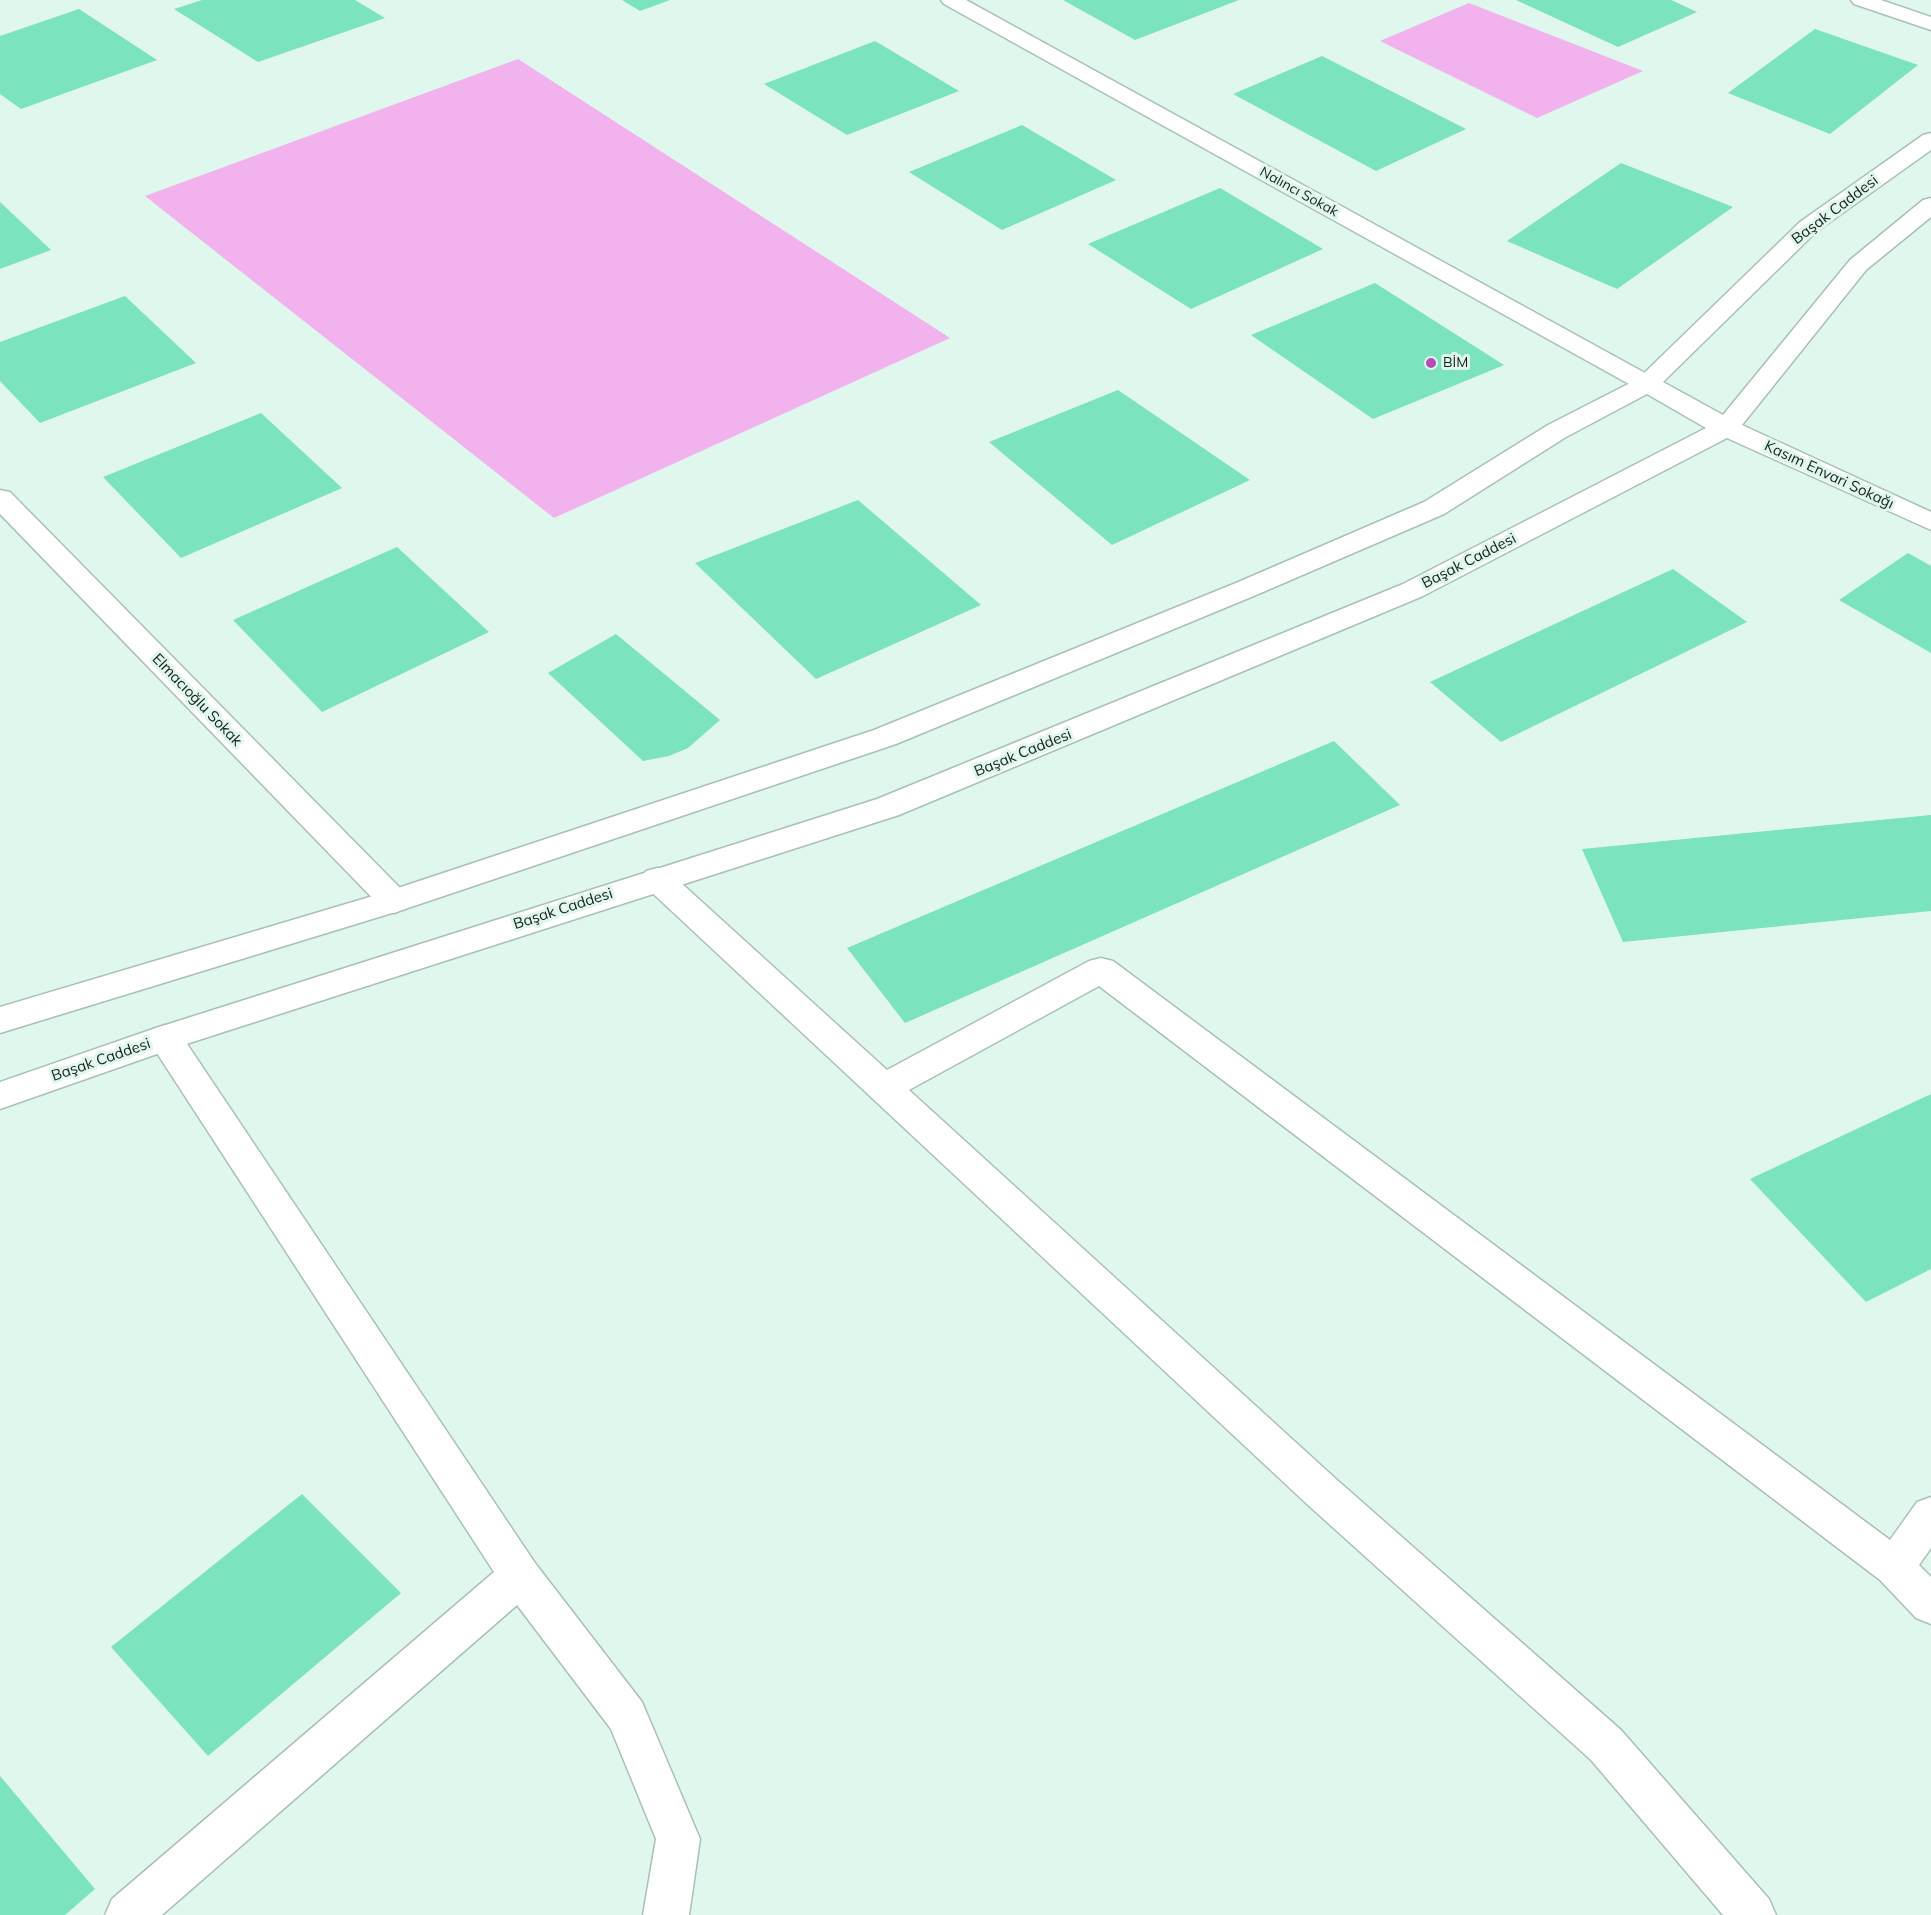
<!DOCTYPE html>
<meta charset="utf-8">
<style>
body{margin:0}
canvas{display:block;background:#e0f7ed}
</style>
<canvas width="1931" height="1915"></canvas>
<script>
const g = document.querySelector('canvas').getContext('2d');
g.lineJoin = 'round';
function paint(path, color) {
  g.fillStyle = color;
  g.fill(path, 'evenodd');
}
function stroke(path, color, width, dash) {
  g.strokeStyle = color;
  g.lineWidth = width;
  g.lineCap = dash ? 'butt' : 'round';
  g.setLineDash(dash || []);
  g.stroke(path);
}
function drawText(font, color, halo, rows, align = 'center') {
  g.font = font + ' Mulish,sans-serif';
  g.lineWidth = 6;
  g.setLineDash([]);
  g.textBaseline = 'middle';
  g.strokeStyle = halo;
  g.fillStyle = color;
  for (const [text, x, y, turn = 0] of rows) {
    g.save();
    g.translate(x, y);
    g.rotate((+turn || 0) * Math.PI / 180);
    g.textAlign = isNaN(turn) ? turn : align;
    if (halo) g.strokeText(text, 0, 0);
    g.fillText(text, 0, 0);
    g.restore();
  }
}
const green = new Path2D(`
 M1469,3L1643,71L1537,118L1380,41Z
 M518,59L950,338L554,518L145,196Z`);
const building = new Path2D(`
 M202,0H355L385,18L258,62L174,9Z
 M622,0H670L640,11Z
 M1063,0H1239L1135,40Z
 M1516,0H1671L1697,12L1618,47Z
 M79,9L157,60L21,109L0,94V36Z
 M1815,29L1918,65L1830,134L1728,93Z
 M875,41L959,91L847,135L764,84Z
 M1322,56L1466,129L1376,171L1233,94Z
 M1022,125L1116,180L1002,230L909,172Z
 M1621,163L1733,207L1617,289L1507,241Z
 M1220,188L1323,249L1191,309L1088,244Z
 M0,202L51,250L0,269Z
 M1375,283L1504,365L1373,419L1251,335Z
 M125,296L196,363L40,423L0,381V342Z
 M1118,390L1250,480L1112,545L989,442Z
 M261,413L342,488L181,558L103,477Z
 M858,500L981,605L816,679L695,563Z
 M397,547L489,632L322,712L233,620Z
 M1908,553L1931,566V653L1839,600Z
 M1673,569L1747,622L1501,742L1430,682Z
 M616,634L720,720L688,748L669,756L643,761L548,673Z
 M1334,741L1400,805L905,1023L847,948Z
 M1931,815V911L1623,942L1582,849Z
 M1931,1094V1269L1866,1302L1750,1179Z
 M302,1494L401,1593L208,1756L111,1647Z
 M0,1776L95,1889L65,1915H0Z`);
const minor = new Path2D(`
 M941,0H966L1656,379L1660,384L1656,389L1647,392L1638,389L944,4Z
 M1851,0H1881L1931,17V30L1854,4Z
 M0,490L10,492L405,893L410,901L405,909L394,913L383,909L0,514Z
 M657,868L668,871L887,1070L1089,961L1101,958L1113,961L1890,1540L1917,1502L1931,1497V1548L1919,1565L1931,1577V1624L1916,1618L1880,1580L1099,986L909,1090L1336,1479L1621,1730L1769,1899L1776,1915H1723L1591,1760L1308,1505L646,887L641,879L646,871Z
 M165,1025L177,1029L535,1563L642,1702L700,1839L689,1915H643L656,1839L611,1729L517,1605L162,1915H105L112,1899L494,1572L153,1047L148,1038L153,1029Z`);
const tertiary = new Path2D(`
 M1931,133V150L1816,232L1663,382L1723,415L1850,260L1923,200L1931,198V217L1866,270L1742,425L1931,512V530L1727,438L1423,596L899,815L177,1047L0,1109V1082L153,1029L877,799L1403,584L1706,428L1647,394L1566,437L1444,514L1256,595L896,744L405,909L0,1033V1007L383,893L874,730L1236,583L1424,502L1548,425L1638,379L1800,222L1923,135Z`);
const markers = [
 [1431,363,6,"#b44db1"]
];
const farStreetnames = [
 ["Nalıncı Sokak",1299,192,29]
];
const farPoinames = [
 ["BİM",1443,363]
];
const streetNames = [
 ["Başak Caddesi",1835,210,-37],
 ["Kasım Envari Sokağı",1829,475,25],
 ["Başak Caddesi",1469,561,-27],
 ["Elmacıoğlu Sokak",197,700,46],
 ["Başak Caddesi",1023,753,-22],
 ["Başak Caddesi",563,909,-18],
 ["Başak Caddesi",101,1060,-19]
];
paint(green, '#f1b2ed');
paint(building, '#7be3bd');
stroke(minor, '#a9c0b6', 3);
stroke(tertiary, '#a9c0b6', 3);
paint(minor, '#fff');
paint(tertiary, '#fff');
for (const [x, y, r, color] of markers) {
  const dot = new Path2D();
  dot.arc(x, y, r, 0, 2 * Math.PI);
  g.fillStyle = color;
  g.fill(dot);
  stroke(dot, '#e0f7ed', 2);
}
drawText('14px', '#18201d', '#e0f7ed', farStreetnames);
drawText('14px', '#18201d', '#e0f7ed', farPoinames, 'left');
drawText('15px', '#18201d', '#e0f7ed', streetNames);
</script>
